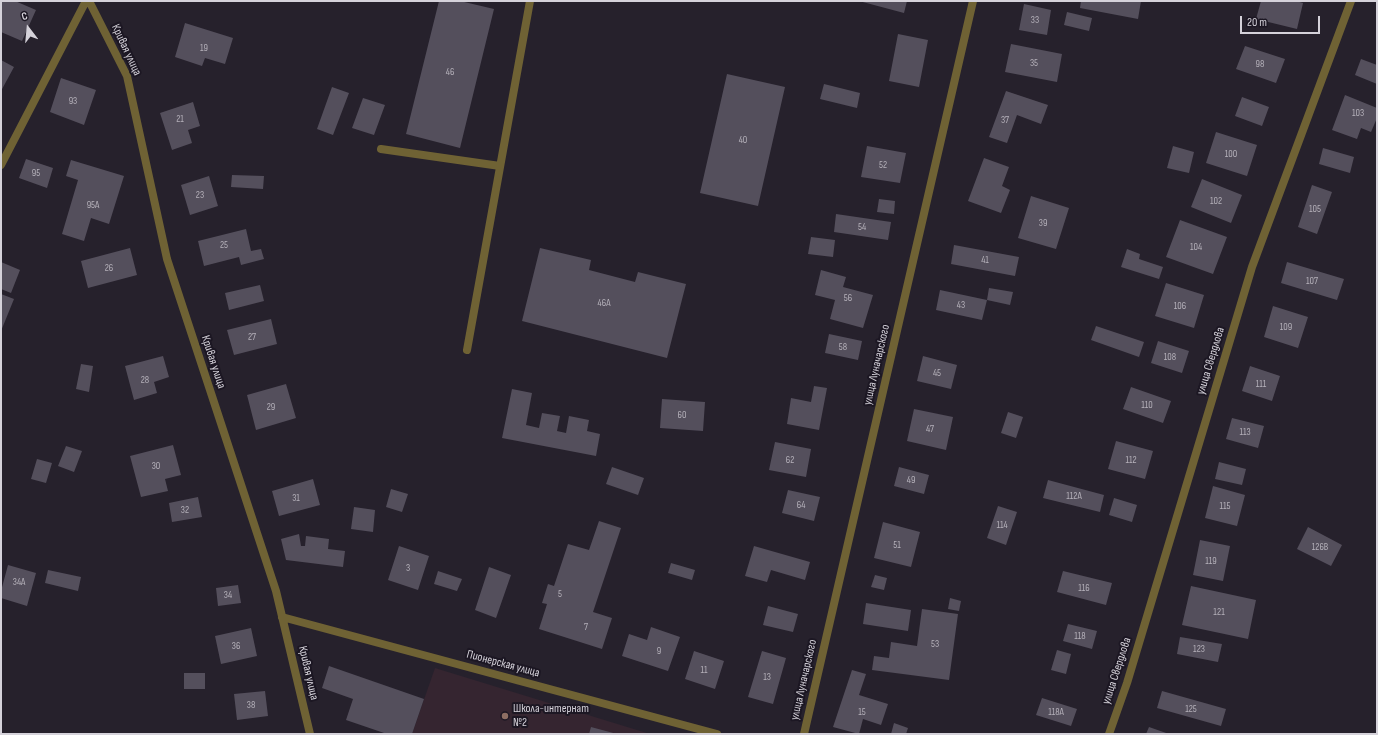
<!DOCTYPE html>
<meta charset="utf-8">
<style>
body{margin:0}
#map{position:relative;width:1378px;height:735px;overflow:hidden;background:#26212c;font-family:"Sofia Sans Condensed",sans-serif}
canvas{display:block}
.frame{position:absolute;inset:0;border:2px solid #d5d2da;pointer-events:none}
.north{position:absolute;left:8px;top:8px;width:40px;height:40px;-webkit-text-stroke:3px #1c1723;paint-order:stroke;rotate:344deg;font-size:11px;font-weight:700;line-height:16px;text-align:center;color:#d5d2da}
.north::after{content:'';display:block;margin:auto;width:14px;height:18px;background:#d5d2da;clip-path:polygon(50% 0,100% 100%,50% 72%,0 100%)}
.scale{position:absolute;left:1240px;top:16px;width:80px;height:18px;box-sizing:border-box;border:2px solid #d5d2da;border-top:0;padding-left:5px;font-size:12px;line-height:14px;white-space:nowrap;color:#d5d2da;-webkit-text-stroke:3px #1c1723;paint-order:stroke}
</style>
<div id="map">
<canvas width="1378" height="735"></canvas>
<div class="frame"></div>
<div class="north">С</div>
<div class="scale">20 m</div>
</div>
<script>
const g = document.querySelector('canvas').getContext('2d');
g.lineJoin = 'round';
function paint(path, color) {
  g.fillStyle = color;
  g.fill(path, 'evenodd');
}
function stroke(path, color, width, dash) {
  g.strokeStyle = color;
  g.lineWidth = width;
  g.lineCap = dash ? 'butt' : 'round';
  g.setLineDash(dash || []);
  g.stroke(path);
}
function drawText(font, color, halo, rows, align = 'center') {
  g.font = font + ' "Sofia Sans Condensed",sans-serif';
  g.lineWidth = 4;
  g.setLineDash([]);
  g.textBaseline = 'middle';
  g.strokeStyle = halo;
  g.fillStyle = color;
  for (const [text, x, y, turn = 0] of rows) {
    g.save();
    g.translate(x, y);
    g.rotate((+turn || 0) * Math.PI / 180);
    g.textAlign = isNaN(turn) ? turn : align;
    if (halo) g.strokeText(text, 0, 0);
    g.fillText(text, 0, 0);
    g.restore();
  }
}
const education = new Path2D(`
 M435,668L650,734H412Z`);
const building = new Path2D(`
 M1,1H15L36,10L22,41L1,32Z
 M439,1H460L494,9L460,148L406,134Z
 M859,1H907L904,13Z
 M1081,1H1141L1138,19L1080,8Z
 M1261,1H1296L1303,3L1297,29L1256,19Z
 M1024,4L1051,10L1047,35L1019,30Z
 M1067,12L1092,18L1089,31L1064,25Z
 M185,23L233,38L225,64L205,58L202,66L175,57Z
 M898,34L928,40L919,87L889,81Z
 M1011,44L1062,54L1057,82L1005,72Z
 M1245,46L1285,59L1276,83L1236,69Z
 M1361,59L1377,65V84L1355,75Z
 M1,60L14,67L1,91Z
 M727,74L785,87L758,206L700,193Z
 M61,78L96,90L84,125L50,112Z
 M824,84L860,93L857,108L820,99Z
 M332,87L349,93L333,135L317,129Z
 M1006,91L1048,105L1041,124L1017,115L1007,143L989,137Z
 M1345,95L1377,108V118L1371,132L1361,128L1357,139L1332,130Z
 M1242,97L1269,107L1262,126L1235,116Z
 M363,98L385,105L374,135L352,128Z
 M193,102L200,126L188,130L192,143L172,150L160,113Z
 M1216,132L1257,145L1247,176L1206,163Z
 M867,146L906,153L900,183L861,177Z
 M1173,146L1194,152L1189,173L1167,168Z
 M1323,148L1354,157L1350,173L1319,164Z
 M984,158L1009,167L1002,186L1010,190L1001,213L968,201Z
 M26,159L53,168L47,188L19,178Z
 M71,160L124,176L109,224L91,218L84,241L62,234L78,180L66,176Z
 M232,175L264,176L263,189L231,187Z
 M209,176L218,206L190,215L181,185Z
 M1202,179L1242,195L1231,223L1191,207Z
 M1312,185L1332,192L1317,234L1298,227Z
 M1031,196L1069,208L1056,249L1018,238Z
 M879,199L895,201L894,214L877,212Z
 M836,214L891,222L888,240L834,232Z
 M1180,220L1227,237L1213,274L1166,257Z
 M246,229L251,251L261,249L264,259L241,265L239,257L204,266L198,241Z
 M811,237L835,240L833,257L808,254Z
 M954,245L1019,257L1015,276L951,264Z
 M130,248L137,275L88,288L81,261Z
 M540,248L591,260L589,270L635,282L638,272L686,284L667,358L522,321Z
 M1127,249L1140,254L1139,259L1163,267L1159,279L1121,267Z
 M1,262L20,270L11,293L1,289Z
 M1287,262L1344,279L1337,300L1281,283Z
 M821,270L846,277L843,287L873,295L863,328L830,319L835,300L815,295Z
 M1166,283L1204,295L1194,328L1155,316Z
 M260,285L264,301L229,310L225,293Z
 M989,288L1013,292L1010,305L987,300Z
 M940,290L987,300L982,320L936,310Z
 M1,294L14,299L1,331Z
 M1273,306L1308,317L1298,348L1264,337Z
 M271,319L277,344L234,355L227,330Z
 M1096,326L1144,342L1139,357L1091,340Z
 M829,334L862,341L858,360L825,353Z
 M1158,341L1189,351L1182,373L1151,363Z
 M163,356L169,377L154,382L157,393L134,400L125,366Z
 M923,356L957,365L951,389L917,381Z
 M81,364L93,366L89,392L76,389Z
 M1250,366L1280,376L1272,401L1242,391Z
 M286,384L296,418L256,430L247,395Z
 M814,386L827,388L819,430L787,424L791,398L811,402Z
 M1131,387L1171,401L1163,423L1123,409Z
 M512,389L532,393L526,425L539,428L542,413L560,416L557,431L566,433L569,416L589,420L587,431L600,434L596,456L502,438Z
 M662,399L705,402L703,431L660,428Z
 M914,409L953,417L946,450L907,441Z
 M1008,412L1023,417L1016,438L1001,433Z
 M1232,418L1264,426L1258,448L1226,439Z
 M1116,441L1153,451L1145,479L1108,469Z
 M775,442L811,449L806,477L769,470Z
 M173,445L181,475L165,479L168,491L141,497L130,456Z
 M66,446L82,451L74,472L58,466Z
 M37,459L52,463L46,483L31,479Z
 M1219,462L1246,469L1242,485L1215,479Z
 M612,467L644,478L638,495L606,484Z
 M899,467L929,475L924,494L894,486Z
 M313,479L320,505L279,516L272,491Z
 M1048,480L1104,495L1100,512L1043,498Z
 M1213,486L1245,495L1237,526L1205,518Z
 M391,489L408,494L402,512L386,507Z
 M788,490L820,497L814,521L782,513Z
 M198,497L202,517L172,522L169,503Z
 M1114,498L1137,505L1132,522L1109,515Z
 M998,506L1017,512L1006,545L987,538Z
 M354,507L375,510L373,532L351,529Z
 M599,521L621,528L593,612L612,618L602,649L539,629L547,604L542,603L548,584L554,586L568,544L589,550Z
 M883,522L920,532L911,567L874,558Z
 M1308,527L1342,545L1331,566L1297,549Z
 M299,534L301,546H305L306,536L329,539L328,549L345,551L343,567L286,560L281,539Z
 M1200,540L1230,546L1223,581L1193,575Z
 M399,546L429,556L418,590L388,580Z
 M754,546L810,562L805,580L771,570L767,582L745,576Z
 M671,563L695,570L692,580L668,573Z
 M8,565L36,573L27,606L1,598V591Z
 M489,567L511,575L496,618L475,610Z
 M48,570L81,577L78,591L45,583Z
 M438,571L462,579L457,591L434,584Z
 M1063,571L1112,583L1106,605L1057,592Z
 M875,575L887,578L884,590L871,587Z
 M238,585L241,603L218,606L216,588Z
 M1191,586L1256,600L1248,639L1182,625Z
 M950,598L961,601L959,611L948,609Z
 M866,603L911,610L908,631L863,624Z
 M768,606L798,614L793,632L763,625Z
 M922,609L958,614L949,680L872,670L874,656L889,658L891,642L917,646Z
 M1068,624L1097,631L1092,649L1063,641Z
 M651,627L680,637L668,671L622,656L629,634L647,640Z
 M251,628L257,656L221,664L215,636Z
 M1180,637L1222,644L1218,662L1177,654Z
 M1057,650L1071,654L1066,674L1051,670Z
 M694,651L724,661L715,689L685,679Z
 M762,651L786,658L773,704L748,697Z
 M329,666L424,699L412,734H387L346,720L353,699L322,688Z
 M852,670L866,674L859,695L888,704L881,725L863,719L859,734L833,727Z
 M184,673H205V689H184Z
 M265,691L268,716L237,720L234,694Z
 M1162,691L1226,709L1221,726L1157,708Z
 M1042,698L1077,709L1071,726L1036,715Z
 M894,723L908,728L906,734H891Z
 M591,727L617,734H589Z
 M1149,727L1169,734H1146Z`);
const lane = new Path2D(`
 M381,149L500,166
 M467,350L530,1`);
const street = new Path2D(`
 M89,1L127,76L167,259L276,591L310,734
 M1,165L86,1
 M282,617L717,734
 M804,734L973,1
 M1109,734L1127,683L1252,267L1351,1`);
const markers = [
 [505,716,4,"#8d6e63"]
];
const numberNames = [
 ["33",1035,20],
 ["19",204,48],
 ["35",1034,63],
 ["98",1260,64],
 ["46",450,72],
 ["93",73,101],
 ["103",1358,113],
 ["21",180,119],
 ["37",1005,120],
 ["40",743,140],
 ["100",1231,154],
 ["52",883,165],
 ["95",36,173],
 ["23",200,195],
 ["102",1216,201],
 ["95А",93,205],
 ["105",1315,209],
 ["39",1043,223],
 ["54",862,227],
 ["25",224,245],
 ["104",1196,247],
 ["41",985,260],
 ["26",109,268],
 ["107",1312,281],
 ["56",848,298],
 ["46А",604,303],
 ["43",961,305],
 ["106",1180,306],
 ["109",1286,327],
 ["27",252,337],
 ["58",843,347],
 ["108",1170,357],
 ["45",937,373],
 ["28",145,380],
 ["111",1261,384],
 ["110",1147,405],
 ["29",271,407],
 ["60",682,415],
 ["47",930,429],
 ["113",1245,432],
 ["62",790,460],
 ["112",1131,460],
 ["30",156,466],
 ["49",911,480],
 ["112А",1074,496],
 ["31",296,498],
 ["64",801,505],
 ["115",1225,506],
 ["32",185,510],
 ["114",1002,525],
 ["51",897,545],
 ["126В",1320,547],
 ["119",1211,561],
 ["3",408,568],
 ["34А",19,582],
 ["116",1084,588],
 ["5",560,594],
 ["34",228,595],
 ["121",1219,612],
 ["7",586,627],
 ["118",1080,636],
 ["53",935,644],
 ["36",236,646],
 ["123",1199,649],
 ["9",659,651],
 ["11",704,670],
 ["13",767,677],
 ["38",251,705],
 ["125",1191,709],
 ["15",862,712],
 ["118А",1056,712]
];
const streetNames = [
 ["Кривая улица",126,50,65],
 ["улица Свердлова",1211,361,-73],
 ["Кривая улица",213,362,72],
 ["улица Луначарского",877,365,-77],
 ["Пионерская улица",503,664,15],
 ["улица Свердлова",1117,671,-72],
 ["Кривая улица",308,673,77],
 ["улица Луначарского",804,680,-77]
];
const poiNames = [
 ["Школа-интернат",513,709],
 ["№2",513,723]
];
paint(education, '#352530');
paint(building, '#544f5c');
stroke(lane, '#6f6234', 8);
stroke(street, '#6f6234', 8);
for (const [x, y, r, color] of markers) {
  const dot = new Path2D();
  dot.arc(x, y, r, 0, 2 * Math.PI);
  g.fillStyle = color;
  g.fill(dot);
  stroke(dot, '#1c1723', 1.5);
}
drawText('10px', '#b5b1ba', null, numberNames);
drawText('12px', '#d5d2da', '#1c1723', streetNames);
drawText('12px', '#d5d2da', '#1c1723', poiNames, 'left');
</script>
